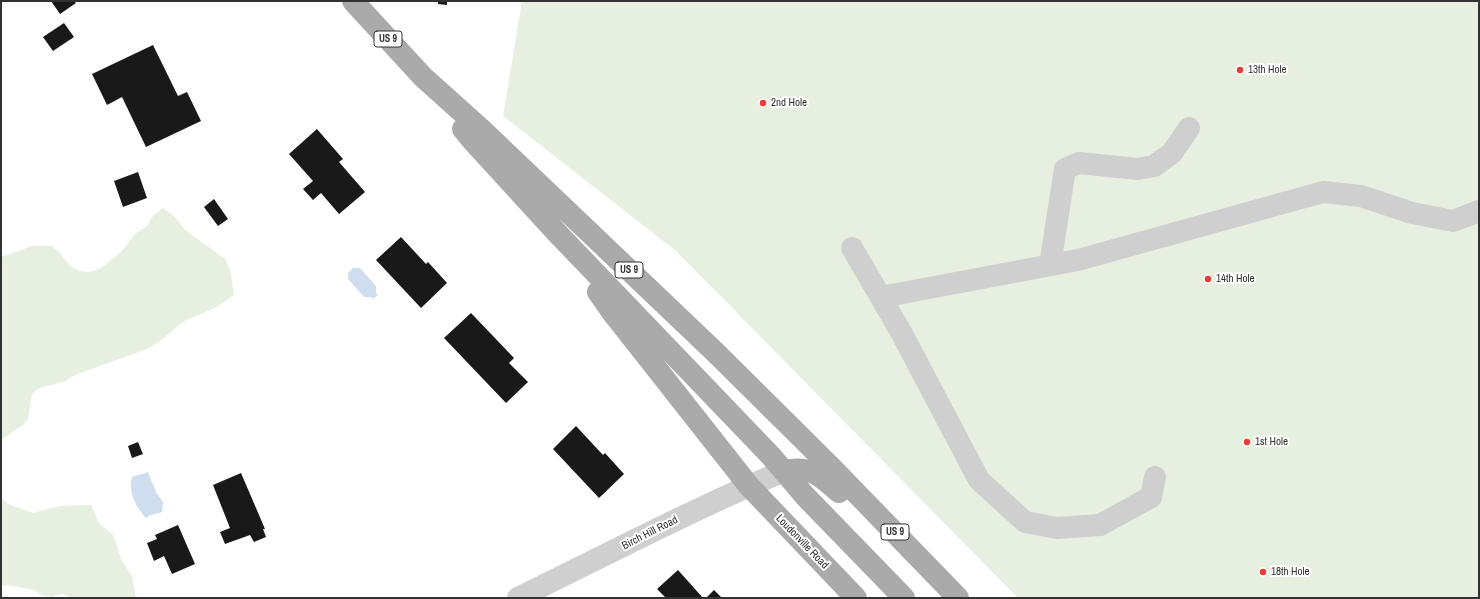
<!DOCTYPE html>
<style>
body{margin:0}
#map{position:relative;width:1480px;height:599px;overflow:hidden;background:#fff;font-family:"Archivo Narrow",sans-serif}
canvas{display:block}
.frame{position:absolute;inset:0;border:2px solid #323232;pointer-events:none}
</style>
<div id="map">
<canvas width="1480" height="599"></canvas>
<div class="frame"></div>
</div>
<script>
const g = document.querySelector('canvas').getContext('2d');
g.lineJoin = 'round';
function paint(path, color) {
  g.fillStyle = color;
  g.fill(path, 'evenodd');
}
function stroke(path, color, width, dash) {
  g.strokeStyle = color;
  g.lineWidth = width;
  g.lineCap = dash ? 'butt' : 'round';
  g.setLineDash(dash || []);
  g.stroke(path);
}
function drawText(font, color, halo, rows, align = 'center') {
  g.font = font + ' "Archivo Narrow",sans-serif';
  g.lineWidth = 4;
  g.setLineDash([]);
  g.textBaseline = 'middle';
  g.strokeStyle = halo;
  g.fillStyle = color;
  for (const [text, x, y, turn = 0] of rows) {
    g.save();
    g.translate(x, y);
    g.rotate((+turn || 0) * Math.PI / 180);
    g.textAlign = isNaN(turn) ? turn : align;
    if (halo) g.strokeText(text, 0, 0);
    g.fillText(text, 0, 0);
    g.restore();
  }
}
const green = new Path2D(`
 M522,1H1479V598H1018L676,251L503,116Z
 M163,208L174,216L185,230L225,259L230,269L234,295L217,307L184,321L159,342L147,349L75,375L64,382L43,387L36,390L32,395L28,419L24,424L1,440V257L32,246H52L61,254L69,265L79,271L90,272L96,270L101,268L121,252L136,233L147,226L153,216Z
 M1,498L8,504L33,513L59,506L91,505L99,523L113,535L122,561L132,576L136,598H72L63,594L51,597L44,596L33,590L8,585L1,586Z`);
const water = new Path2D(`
 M353,268H360L376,286V293L378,295L373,299L371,297H364L348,279V273Z
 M148,472L156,492L163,502L162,512L151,515L146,518C136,507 128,492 132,477Z`);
const building = new Path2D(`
 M51,1H74L76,3L60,14Z
 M438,1H447V5L438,4Z
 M64,23L74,37L53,51L43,37Z
 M153,45L178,96L187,92L201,121L146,147L122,97L107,105L92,74Z
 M317,129L343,159L339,162L365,192L339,214L321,193L313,200L303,189L313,181L289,154Z
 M138,172L147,198L123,207L114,181Z
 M214,199L228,219L218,226L204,207Z
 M401,237L426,264L428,262L447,283L421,308L376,260Z
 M471,313L514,358L509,363L528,382L506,403L444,338Z
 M576,426L603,455L605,453L624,474L599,498L553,449Z
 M138,442L143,454L132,458L128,446Z
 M241,473L265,529H263L266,537L254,542L250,535L225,544L220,532L230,528L213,485Z
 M178,525L195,564L172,574L164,556L154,561L147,543L157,539L155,535Z
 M678,570L703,598H688L687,597L685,598H666L657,589Z
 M714,590L722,598H706Z`);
const minor = new Path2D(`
 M852,248L901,332L979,480L1025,522L1057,528L1100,525L1151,497L1155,477
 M1050,265L1065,169L1079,163L1138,169L1154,166L1172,153L1189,128
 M881,297L1078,260L1323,192L1361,196L1412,213L1453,221L1479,211
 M518,598C606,555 693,509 784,471`);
const major = new Path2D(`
 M353,1L423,77L482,130L716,353L831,467L958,598
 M463,129L472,140L559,235L771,456L805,496L904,598
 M598,292L612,312L749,486L856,598
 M784,471C811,465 820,476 839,492`);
const markers = [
 [1240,70,4,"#e93c35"],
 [763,103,4,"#e93c35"],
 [1208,279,4,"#e93c35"],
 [1247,442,4,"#e93c35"],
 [1263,572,4,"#e93c35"]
];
const shields = [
 [388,39,28],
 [629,270,28],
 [895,532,28]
];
const shieldNames = [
 ["US 9",388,39],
 ["US 9",629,270],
 ["US 9",895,532]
];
const poiNames = [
 ["13th Hole",1248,70],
 ["2nd Hole",771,103],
 ["14th Hole",1216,279],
 ["1st Hole",1255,442],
 ["18th Hole",1271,572]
];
const streetNames = [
 ["Birch Hill Road",650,533,-27],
 ["Loudonville Road",802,542,46]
];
paint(green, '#e7efe1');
paint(water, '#cedeee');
paint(building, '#191919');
stroke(minor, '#cfcfcf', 22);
stroke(major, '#aaa', 22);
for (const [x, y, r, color] of markers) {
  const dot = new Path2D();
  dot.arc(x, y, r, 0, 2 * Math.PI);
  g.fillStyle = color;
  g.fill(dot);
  stroke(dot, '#fff', 1.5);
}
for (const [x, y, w] of shields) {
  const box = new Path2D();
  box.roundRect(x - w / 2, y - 8, w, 16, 3);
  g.fillStyle = '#fff';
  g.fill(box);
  stroke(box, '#323232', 1);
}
drawText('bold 10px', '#323232', null, shieldNames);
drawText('11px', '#323232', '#fff', poiNames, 'left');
drawText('11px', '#323232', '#fff', streetNames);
</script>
